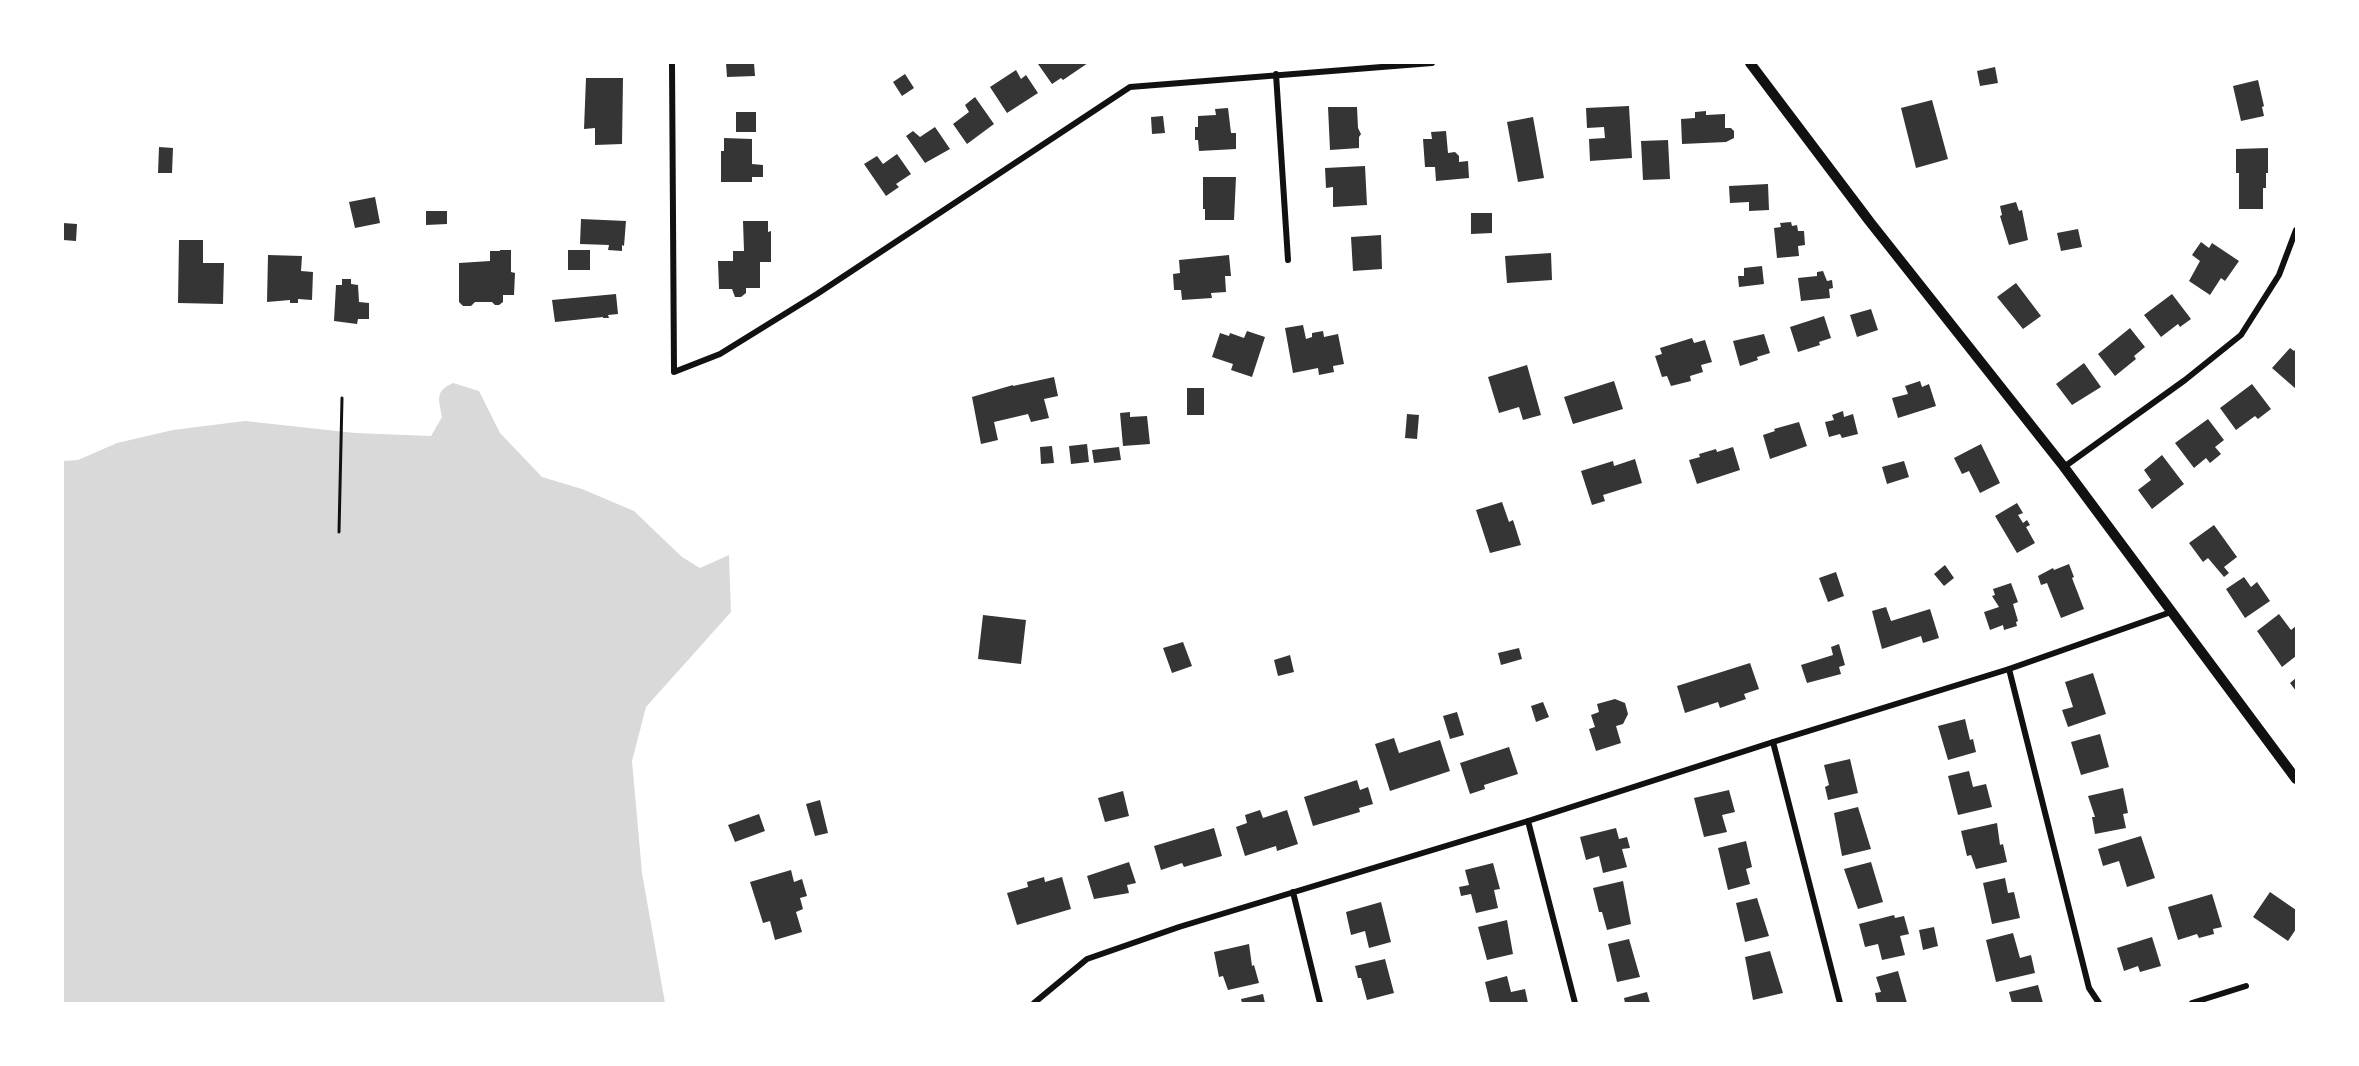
<!DOCTYPE html>
<style>
body{margin:0}
#map{position:relative;width:2359px;height:1066px;overflow:hidden;background:#fff;font-family:"Source Sans 3",sans-serif}
canvas{display:block}
.frame{position:absolute;inset:0;border:64px solid #fff;pointer-events:none}
</style>
<div id="map">
<canvas width="2359" height="1066"></canvas>
<div class="frame"></div>
</div>
<script>
const g = document.querySelector('canvas').getContext('2d');
g.lineJoin = 'round';
function paint(path, color) {
  g.fillStyle = color;
  g.fill(path, 'evenodd');
}
function stroke(path, color, width, dash) {
  g.strokeStyle = color;
  g.lineWidth = width;
  g.lineCap = dash ? 'butt' : 'round';
  g.setLineDash(dash || []);
  g.stroke(path);
}
const water = new Path2D(`
 M453,383L479,391L500,433L542,477L582,489L634,511L682,557L700,568L729,555L731,612L646,707L632,761L642,873L665,1003H63V461L78,460L117,443L173,430L245,421L355,433L431,436L442,417C439,399 434,392 453,383Z`);
const building = new Path2D(`
 M726,63H754L755,76L727,77Z
 M1040,63H1088L1063,80L1061,78L1052,84L1038,64Z
 M1995,67L1998,83L1980,86L1977,71Z
 M1016,70L1021,79L1026,75L1038,93L1007,113L990,87Z
 M905,74L914,88L902,96L893,82Z
 M586,78H623L622,144L595,145V128L584,129Z
 M2258,80L2264,106L2262,107L2264,116L2241,121L2233,86Z
 M975,97L994,124L967,144L953,124L969,112L965,105Z
 M1932,100L1948,159L1916,168L1901,108Z
 M1629,106L1632,158L1590,161L1589,139L1605,138L1604,127L1587,128L1586,108Z
 M1328,107H1357L1358,128L1361,134L1359,137V148L1330,150Z
 M1228,108L1231,133H1236V149L1199,151L1198,140H1195V127H1198V116L1216,115L1215,109Z
 M1706,111V115L1725,114V128H1731L1734,131V138L1726,142L1682,144L1681,119L1695,118V112Z
 M736,112H756V132H736Z
 M1163,116L1165,133L1152,134L1151,117Z
 M1533,117L1544,178L1518,182L1507,122Z
 M935,127L950,149L925,163L906,136L913,131L920,137Z
 M1446,131L1448,153L1455,152L1459,156V162L1468,161L1469,178L1436,181L1435,167H1425L1423,139H1432L1431,132Z
 M724,138L752,139V164L763,165V177H752V182H721V151H724Z
 M1668,140L1670,179L1643,180L1641,141Z
 M159,147L173,148L172,173H158Z
 M2268,148V173H2266V188H2263V209H2239V173H2236V149Z
 M897,154L911,174L896,184L899,187L886,196L864,164L877,156L883,164Z
 M1365,166L1367,205L1333,207V187L1326,188L1325,168Z
 M1203,177H1236L1234,220H1205V209H1203Z
 M1768,184L1769,210L1749,211V202L1730,203L1729,186Z
 M375,197L380,223L355,228L349,202Z
 M2016,202L2019,211L2022,210L2028,240L2009,245L2000,216L2002,215L2000,206Z
 M426,211H447V224L426,225Z
 M1471,213H1492V233L1471,234Z
 M581,219L626,221L624,246L622,245V251L608,250L609,245L580,244Z
 M743,221H768V232L771,231V262H760V288H746V293L741,297H735L732,289H719L718,261H733V251H744Z
 M1791,222L1792,226L1797,225L1798,231H1804L1805,245L1798,246L1799,256L1777,258L1774,228L1781,227L1780,223Z
 M63,223L77,224L76,241L63,240Z
 M2078,229L2082,247L2061,251L2057,233Z
 M1381,235L1382,269L1353,271L1351,237Z
 M179,240H203V263H224L223,304L178,303Z
 M2201,242L2209,248L2212,243L2239,261L2225,281L2221,278L2210,295L2189,281L2200,261L2192,255Z
 M500,250H511V272L515,273L514,295H503V302L499,305H495L492,302H475L471,306H463L459,302V263L490,261V251H500Z
 M568,250H590V270H568Z
 M1551,253L1552,280L1507,283L1505,256Z
 M268,255L302,256L301,271L313,272L312,300L298,299V303H290V300L267,302Z
 M1229,255L1231,276H1225L1226,292L1211,293L1212,298L1182,300L1181,290H1174L1173,274L1180,273L1179,260Z
 M1762,266L1764,284L1739,287L1738,276H1744V268Z
 M1823,271L1827,281L1832,280L1833,288L1829,289L1830,298L1801,301L1798,278L1817,276V272Z
 M342,279H351V284L358,285L359,302L369,303V319H358L357,324L334,321L336,285H342Z
 M2016,283L2041,316L2023,329L1997,297Z
 M616,294L618,314L608,315L609,318H603V317L555,322L552,300Z
 M2172,294L2191,319L2180,327L2178,324L2161,337L2144,315Z
 M1871,309L1878,330L1857,337L1850,315Z
 M1824,316L1831,338L1819,342L1820,345L1798,352L1790,327Z
 M1303,325L1306,339L1312,337V333L1323,331L1324,337L1338,334L1344,364L1333,366L1334,372L1319,375L1318,368L1293,373L1285,328Z
 M2130,328L2145,347L2134,356L2136,359L2115,376L2098,354Z
 M1247,331L1265,337L1252,377L1231,370L1233,364L1212,357L1220,333L1229,336L1230,333L1244,338Z
 M1764,334L1770,353L1757,357L1758,360L1740,366L1733,341Z
 M1692,338L1694,343L1705,340L1712,362L1701,365L1703,372L1690,376L1691,381L1671,386L1667,376L1662,377L1655,356L1662,354L1660,348Z
 M2290,348L2294,351L2296,349V389L2272,368Z
 M2084,363L2101,387L2072,405L2056,384Z
 M1527,365L1541,415L1523,420L1519,407L1499,413L1488,377Z
 M1054,377L1058,396L1044,399L1049,418L1031,422L1028,414L994,422L998,440L981,444L972,397L1013,385V386Z
 M1614,381L1623,409L1573,424L1564,397Z
 M1920,381L1922,387L1929,384L1936,406L1898,418L1892,398L1908,394L1905,386Z
 M2252,384L2271,409L2258,419L2255,416L2236,430L2220,408Z
 M1187,388H1204V415H1187Z
 M1843,411L1844,417L1853,414L1858,434L1842,438L1840,434L1829,437L1825,422L1834,420L1832,415Z
 M1130,412V417L1147,416L1150,444L1123,446L1120,413Z
 M1407,414L1419,415L1417,439L1405,438Z
 M2208,419L2224,440L2215,447L2221,454L2210,463L2206,458L2194,468L2175,443Z
 M1799,422L1807,446L1770,459L1763,435L1775,431L1774,429Z
 M1087,444L1089,462L1071,464L1069,446Z
 M1981,444L2000,483L1980,493L1969,471L1962,474L1954,458Z
 M1052,446L1054,463L1041,464L1040,447Z
 M1119,447L1121,460L1094,463L1092,450Z
 M1733,447L1740,470L1697,484L1689,460L1700,457L1699,454L1716,449L1717,452Z
 M2162,455L2184,484L2152,509L2138,490L2151,480L2144,470Z
 M1635,459L1642,483L1603,495L1605,501L1592,505L1581,471L1613,461L1614,466Z
 M1904,461L1909,477L1887,484L1882,467Z
 M1502,502L1509,522L1513,520L1521,545L1490,553L1476,510Z
 M2017,503L2023,513L2018,515L2023,523L2027,520L2030,525L2026,527L2035,543L2017,553L1995,516Z
 M2214,525L2237,557L2224,567L2229,573L2224,577L2208,558L2203,562L2189,543Z
 M2069,564L2074,577L2072,578L2084,609L2061,618L2047,583L2041,585L2038,576L2053,568L2054,570Z
 M1945,565L1954,578L1944,586L1934,574Z
 M1836,572L1844,596L1828,602L1819,578Z
 M2244,577L2251,587L2257,582L2270,601L2245,618L2226,589Z
 M2011,583L2018,602L2013,604L2018,621L2016,622L2017,626L2004,630L2003,625L1990,630L1984,612L1999,607L1992,596L1995,595L1993,589Z
 M1886,607L1891,621L1930,609L1939,638L1923,643L1921,636L1882,649L1872,611Z
 M2279,614L2291,630L2296,626V656L2282,667L2257,631Z
 M983,615L1026,620L1021,664L978,659Z
 M1183,642L1192,666L1172,673L1163,648Z
 M1839,644L1845,665L1839,667L1841,674L1807,683L1801,665L1833,655L1831,647Z
 M1519,648L1522,659L1501,665L1498,653Z
 M1290,655L1294,672L1278,676L1274,660Z
 M1750,663L1759,689L1744,694L1746,699L1720,708L1718,702L1685,713L1677,686Z
 M2093,673L2106,714L2068,727L2062,710L2073,707L2065,682Z
 M2296,678V691L2290,683Z
 M1615,699L1625,703L1628,714L1623,724L1616,726L1621,743L1596,751L1589,729L1595,727L1591,715L1599,712L1597,704Z
 M1543,702L1549,717L1536,722L1531,706Z
 M1457,712L1464,735L1450,739L1443,716Z
 M1965,719L1970,740L1973,739L1976,752L1948,760L1938,726Z
 M2100,734L2109,767L2081,775L2071,742Z
 M1394,738L1399,753L1440,740L1450,771L1390,791L1375,744Z
 M1509,747L1518,774L1484,785L1485,789L1470,794L1460,763Z
 M1850,759L1858,793L1828,800L1825,787L1829,785L1824,765Z
 M1969,771L1973,787L1986,784L1992,807L1958,815L1948,776Z
 M1357,780L1360,790L1368,787L1373,804L1359,808L1360,812L1313,826L1304,797Z
 M2123,788L2128,813L2123,814L2126,828L2095,834L2092,817H2095L2088,796Z
 M1729,790L1735,812L1722,815L1727,832L1704,837L1694,798Z
 M1123,791L1129,816L1105,822L1098,798Z
 M820,800L828,833L815,836L806,804Z
 M1858,807L1871,849L1842,856L1834,813Z
 M1260,810L1263,818L1287,810L1298,844L1277,851L1276,846L1245,856L1236,827L1247,823L1245,815Z
 M759,814L765,831L735,842L728,825Z
 M1997,823L2000,845L2003,844L2007,862L1976,869L1971,855L1967,856L1961,831Z
 M1214,828L1222,856L1184,867L1182,863L1161,870L1154,846Z
 M1616,828L1619,839L1627,837L1630,848L1622,849L1627,867L1603,873L1599,856L1586,860L1580,837Z
 M2141,836L2155,878L2127,887L2119,861L2103,866L2098,849Z
 M1746,841L1752,867L1746,869L1750,884L1728,890L1718,848Z
 M1129,862L1136,883L1127,885L1129,893L1094,899L1087,876Z
 M1871,862L1883,902L1858,909L1844,869Z
 M1493,863L1500,889L1494,890L1498,908L1476,913L1471,894L1461,896L1459,887L1469,885L1465,870Z
 M791,870L794,882L802,879L807,896L800,898L803,909L796,912L802,932L775,940L770,921L763,923L750,882Z
 M1044,877L1045,882L1062,877L1071,909L1017,925L1007,893L1028,887L1027,882Z
 M2005,878L2008,893L2014,892L2020,918L1992,924L1983,883Z
 M1623,881L1631,924L1607,930L1602,912H1599L1593,888Z
 M2270,892L2296,910V929L2288,941L2253,917Z
 M2212,894L2222,927L2213,929L2214,934L2199,938L2197,934L2178,940L2168,907Z
 M1757,898L1769,936L1745,942L1736,903Z
 M1381,902L1391,942L1369,948L1365,931L1351,935L1346,912Z
 M1894,915L1895,918L1904,916L1909,934L1900,936L1905,955L1882,960L1878,944L1865,947L1859,924Z
 M1507,920L1513,954L1487,960L1478,927Z
 M1934,927L1938,946L1923,950L1919,930Z
 M2013,933L2020,958L2031,955L2035,973L1996,982L1986,940Z
 M2152,937L2161,966L2140,972L2138,966L2124,971L2117,948Z
 M1629,939L1640,977L1617,982L1608,944Z
 M1249,944L1252,966L1254,965L1259,983L1228,990L1223,976L1219,977L1214,952Z
 M1770,951L1783,993L1753,1000L1745,957Z
 M1385,959L1394,993L1367,1000L1361,978H1358L1355,966Z
 M1898,971L1907,1003H1877L1875,993L1881,992L1876,977Z
 M1507,976L1511,992L1525,989L1528,1003H1490L1485,982Z
 M2038,985L2043,1003H2012L2009,992Z
 M1647,992L1650,1003H1625L1624,998Z
 M1263,994L1265,1003H1242L1241,999Z`);
const path = new Path2D(`
 M339,532L342,398`);
const minor = new Path2D(`
 M672,63L674,372L720,354L817,294L1130,87L1432,63
 M1276,74L1288,260
 M2064,467L2185,380L2241,335L2279,275L2296,230
 M2009,669L2089,988L2099,1003
 M1773,742L1840,1003
 M1528,821L1575,1003
 M1293,892L1320,1003
 M1034,1003L1087,959L1179,927L1528,821L1773,742L2009,669L2171,612
 M2192,1003L2246,986`);
const tertiary = new Path2D(`
 M1750,63L1870,222L2064,467L2296,779`);
paint(water, '#d9d9d9');
paint(building, '#353535');
stroke(path, '#111', 3);
stroke(minor, '#111', 6);
stroke(tertiary, '#111', 10);
</script>
